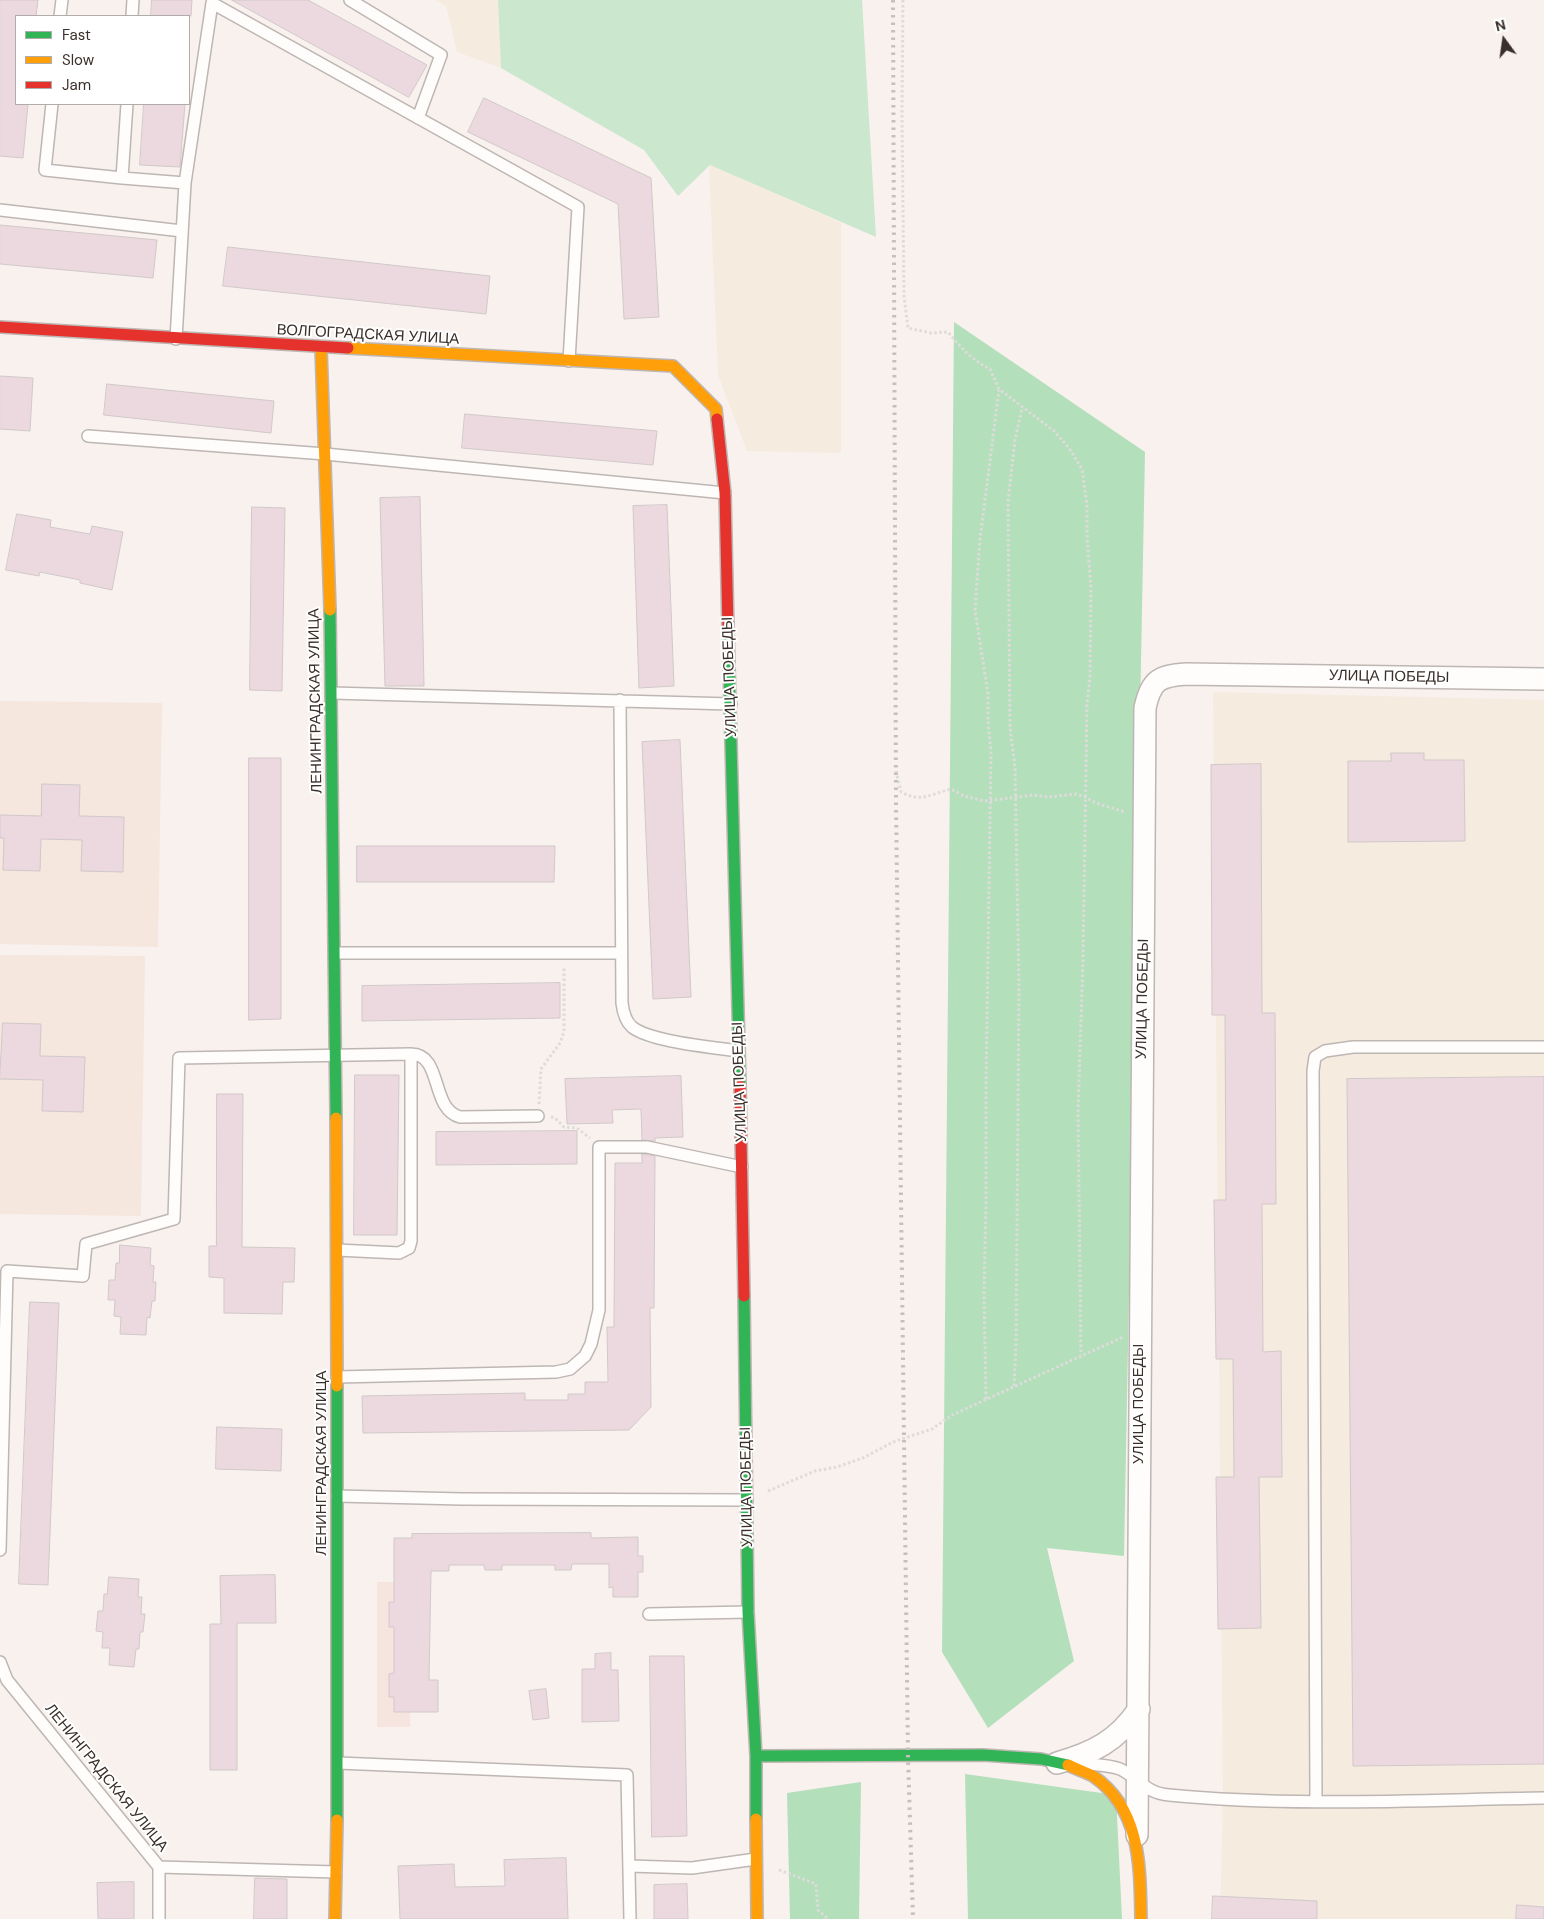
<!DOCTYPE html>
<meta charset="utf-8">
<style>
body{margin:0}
#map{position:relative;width:1544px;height:1919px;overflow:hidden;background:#f8f1ee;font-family:"DM Sans",sans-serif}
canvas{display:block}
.legend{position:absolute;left:15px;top:15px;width:175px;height:90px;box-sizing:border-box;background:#fff;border:1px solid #b0acaa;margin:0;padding:6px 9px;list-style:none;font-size:15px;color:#3a2f2a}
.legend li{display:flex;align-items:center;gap:10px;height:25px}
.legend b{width:25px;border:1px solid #b0acaa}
.north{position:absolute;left:1479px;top:15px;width:50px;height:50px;-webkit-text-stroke:4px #fff;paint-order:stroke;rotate:346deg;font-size:14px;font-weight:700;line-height:20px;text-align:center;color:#3a2f2a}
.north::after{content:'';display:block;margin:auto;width:18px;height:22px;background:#3a2f2a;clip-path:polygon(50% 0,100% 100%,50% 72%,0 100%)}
</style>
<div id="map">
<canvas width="1544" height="1919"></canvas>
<ul class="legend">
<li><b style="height:6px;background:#30b455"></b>Fast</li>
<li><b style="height:6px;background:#ff9f0a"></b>Slow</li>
<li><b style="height:6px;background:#e5322d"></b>Jam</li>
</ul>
<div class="north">N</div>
</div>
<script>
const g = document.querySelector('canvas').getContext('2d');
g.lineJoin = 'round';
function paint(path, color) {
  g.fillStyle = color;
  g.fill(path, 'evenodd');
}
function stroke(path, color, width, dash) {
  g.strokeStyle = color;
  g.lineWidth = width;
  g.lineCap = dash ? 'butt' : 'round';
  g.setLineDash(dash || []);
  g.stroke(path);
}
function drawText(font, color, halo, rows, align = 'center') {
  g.font = font + ' "DM Sans",sans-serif';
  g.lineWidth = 4;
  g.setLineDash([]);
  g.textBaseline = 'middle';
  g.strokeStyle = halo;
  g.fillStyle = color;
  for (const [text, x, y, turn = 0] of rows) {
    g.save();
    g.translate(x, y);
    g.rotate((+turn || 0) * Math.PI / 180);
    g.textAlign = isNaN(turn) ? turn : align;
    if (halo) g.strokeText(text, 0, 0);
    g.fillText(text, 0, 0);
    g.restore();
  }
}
const built = new Path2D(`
 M0,701L162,703L158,947L0,944Z
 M0,955L145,956L141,1216L0,1214Z`);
const industrial = new Path2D(`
 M435,0H498L501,68L457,52L446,6Z
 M709,164L841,223V453L747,451L718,375Z
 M1213,692L1544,700V1919H1220L1223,1799Z`);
const medical = new Path2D(`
 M377,1582H394V1602L389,1627H394V1673L389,1674V1697H394V1712H410V1727H377Z`);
const green = new Path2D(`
 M498,0H862L876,237L710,165L678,196L644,150L501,68Z`);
const forest = new Path2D(`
 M954,322L1145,452L1124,1556L1047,1548L1074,1661L988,1728L942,1652Z
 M965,1774L1116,1795L1122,1919H968Z
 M861,1782L859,1919H790L787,1793Z`);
const building = new Path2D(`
 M0,0H38L36,16H16V104H28L23,158L0,156Z
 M152,0H192L191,16H151Z
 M232,0H308L427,65L409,97Z
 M484,98L651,178L659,317L624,319L618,204L468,132Z
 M144,104H185L180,167L140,165Z
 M0,225L157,240L153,278L0,264Z
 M228,247L490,276L486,314L223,286Z
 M0,376L33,378L30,431L0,429Z
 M107,384L274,401L271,433L104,415Z
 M465,414L657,431L653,465L462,448Z
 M420,497L424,686H385L380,498Z
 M667,505L674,686L639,688L633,506Z
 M252,507L285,508L282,691L250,690Z
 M17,514L51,520L50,527L90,534L92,526L123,532L112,590L80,583V580L40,572L39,576L6,570Z
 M680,740L691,997L653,999L642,742Z
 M1391,753H1424V760H1464L1465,841L1348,842V761H1391Z
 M249,758H281V1019L249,1020Z
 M1261,764L1262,1013H1275L1276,1204H1262L1263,1352L1281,1351L1282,1477H1259L1261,1628L1218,1629L1216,1477H1234L1233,1359H1216L1214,1200H1226L1225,1015H1212L1211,765Z
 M42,784L80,785L79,816L124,817L123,872L81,871L82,840L41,839L40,871L3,870L4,838H0V815L41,816Z
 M357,846H555L554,882H357Z
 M560,983V1018L362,1021V986Z
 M3,1023L41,1024L40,1056L85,1057L83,1112L42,1111L43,1080L0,1079Z
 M355,1075H399L397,1235H354Z
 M681,1076L683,1137L655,1138V1141L642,1140L641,1109L612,1110L613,1123L567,1124L565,1079Z
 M1544,1077V1764L1353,1766L1347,1079Z
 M217,1094H243L242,1247L295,1248L294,1282H283L282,1314L224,1313V1278L209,1277V1246H216Z
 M577,1131V1164L436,1165V1132Z
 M642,1154L655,1156L654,1308H650L651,1407L629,1430L363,1433L362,1396L525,1393V1400H568V1394H585V1382H608L607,1327H614L615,1163H642Z
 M120,1245L151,1248L150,1265L154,1266L153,1282H156L155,1301H152L150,1318L147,1317L146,1335L120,1334L121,1317L114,1316L115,1300H108L109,1280H115L116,1263H119Z
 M30,1302L59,1303L48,1585L19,1584Z
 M217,1427L282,1429L281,1471L216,1469Z
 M591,1533V1538L638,1537V1556H643V1572H638V1597H613V1587L609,1588V1564H572L571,1570H555V1565H502V1570H485L484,1565H449V1571H431L429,1680H438V1712H394V1697H389V1674L394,1673V1627H389V1602H394V1538H412V1534Z
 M275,1575L276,1623H237V1770H210V1624H221L220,1576Z
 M109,1577L139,1579L138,1597H142L141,1614H145L143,1632H140L139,1649H136L134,1667L109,1665L110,1648H102L103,1632L96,1631L98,1611H103L104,1594H107Z
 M611,1653V1670H618L619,1721L582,1722V1669H595V1654Z
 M650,1656H684L687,1836L652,1837Z
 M546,1689L549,1718L533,1720L529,1691Z
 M566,1858L568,1919H400L398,1866L454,1864L455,1887L505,1886L504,1860Z
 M255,1878L287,1879V1919H254Z
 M134,1882V1919H98L97,1883Z
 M687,1884L688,1919H654V1885Z
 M1213,1896L1317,1901V1919H1212Z
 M1517,1905L1544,1907V1919H1516Z`);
const path = new Path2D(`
 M903,0L902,116L904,296L908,328L931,333L948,332C960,347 972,360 990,369L999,389L1054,431L1069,448L1082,469L1087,505V536L1091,588L1090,678L1087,703L1083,961L1078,1111L1081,1355
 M896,771L901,792C922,803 931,794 951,789L964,796L985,801L1033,795L1049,797L1076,794L1085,797L1096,803L1125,812
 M539,1104L541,1069L560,1043L564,1032V967
 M551,1117L555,1118L564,1127L577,1128L590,1138
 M1014,1386L1016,1344L1019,988L1015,767L1010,728L1008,502L1015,440L1022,408
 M986,1399L984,1293L986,1203V1087L991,753L988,721V694L975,610L980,539L999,390
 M768,1491L815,1471L837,1467L863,1458L893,1442L932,1429L952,1415L1123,1337
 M779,1870L816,1884L818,1910L828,1919`);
const lane = new Path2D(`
 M350,0L441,55L418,118
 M60,16L62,0
 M132,16L133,0
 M52,104L45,170L122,178
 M127,104L122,178L185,183
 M0,210L182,231
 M176,339L185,183L212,3L578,207L569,361
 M88,436L325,454L725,493
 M332,693L731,704
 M620,700L622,1003C623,1011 625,1021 632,1027C651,1042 713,1047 738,1051
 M335,953H621
 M411,1054C443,1054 430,1109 460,1117L538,1116
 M337,1377L556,1372L570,1369L585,1356L591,1344L599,1310V1147H647L742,1167
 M337,1496L462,1499L747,1500
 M0,1550L7,1271L83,1276L86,1244L174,1219L179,1058L411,1054V1241L409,1248L399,1253L337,1250
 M649,1614L748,1612
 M0,1662L7,1680L159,1867L336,1872
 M338,1763L627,1775L630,1919
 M1086,1764C1097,1765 1109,1765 1120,1769C1139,1778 1145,1793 1169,1795C1293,1807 1420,1800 1544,1798
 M1316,1801L1313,1071L1315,1057L1325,1051L1353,1047H1544
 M630,1866L692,1868L756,1859
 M159,1867V1919`);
const street = new Path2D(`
 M1057,1763C1093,1753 1117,1741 1139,1709
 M1137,1835L1145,708C1151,680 1159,676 1186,674L1544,679`);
const fast = new Path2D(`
 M330,610L336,1118
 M728,629L740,1086
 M744,1296L748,1612L756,1756V1819
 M337,1386V1820
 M756,1756L983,1755L1041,1759L1068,1765`);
const slow = new Path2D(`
 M321,348L330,610
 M348,348L673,366L716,409L717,419
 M336,1118L337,1386
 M1068,1765C1076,1769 1085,1772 1093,1776C1141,1809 1140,1866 1141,1919
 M756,1819L757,1919
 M335,1919L337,1820`);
const jam = new Path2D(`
 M0,327L348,348
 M717,419L725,493L728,629
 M740,1086L744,1296`);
const rail = new Path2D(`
 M893,0L896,802L908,1756L913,1919`);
const streetNames = [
 ["ВОЛГОГРАДСКАЯ УЛИЦА",368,335,3],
 ["УЛИЦА ПОБЕДЫ",730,677,-92],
 ["УЛИЦА ПОБЕДЫ",1389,677,1],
 ["ЛЕНИНГРАДСКАЯ УЛИЦА",316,701,-91],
 ["УЛИЦА ПОБЕДЫ",1143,999,-89],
 ["УЛИЦА ПОБЕДЫ",740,1082,-92],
 ["УЛИЦА ПОБЕДЫ",1139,1404,-90],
 ["ЛЕНИНГРАДСКАЯ УЛИЦА",322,1463,-90],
 ["УЛИЦА ПОБЕДЫ",747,1487,-91],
 ["ЛЕНИНГРАДСКАЯ УЛИЦА",106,1778,51]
];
paint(built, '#f5e6de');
paint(industrial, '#f6ebdf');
paint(medical, '#f6e5de');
paint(green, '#cbe7ce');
paint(forest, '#b3dfbb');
paint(building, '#ebd9df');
stroke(building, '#d1c8c9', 1);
stroke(lane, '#beb6b2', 14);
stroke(street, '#beb6b2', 24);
stroke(fast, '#beb6b2', 14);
stroke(slow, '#beb6b2', 14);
stroke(jam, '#beb6b2', 14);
stroke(path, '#dedcda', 3, [2.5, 2.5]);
stroke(lane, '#fefdfc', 11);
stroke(street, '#fefdfc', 21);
stroke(fast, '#30b455', 11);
stroke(slow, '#ff9f0a', 11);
stroke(jam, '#e5322d', 11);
stroke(rail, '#c2c1bf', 4, [2.5, 5]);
drawText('15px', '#3a2f2a', '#fff', streetNames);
</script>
